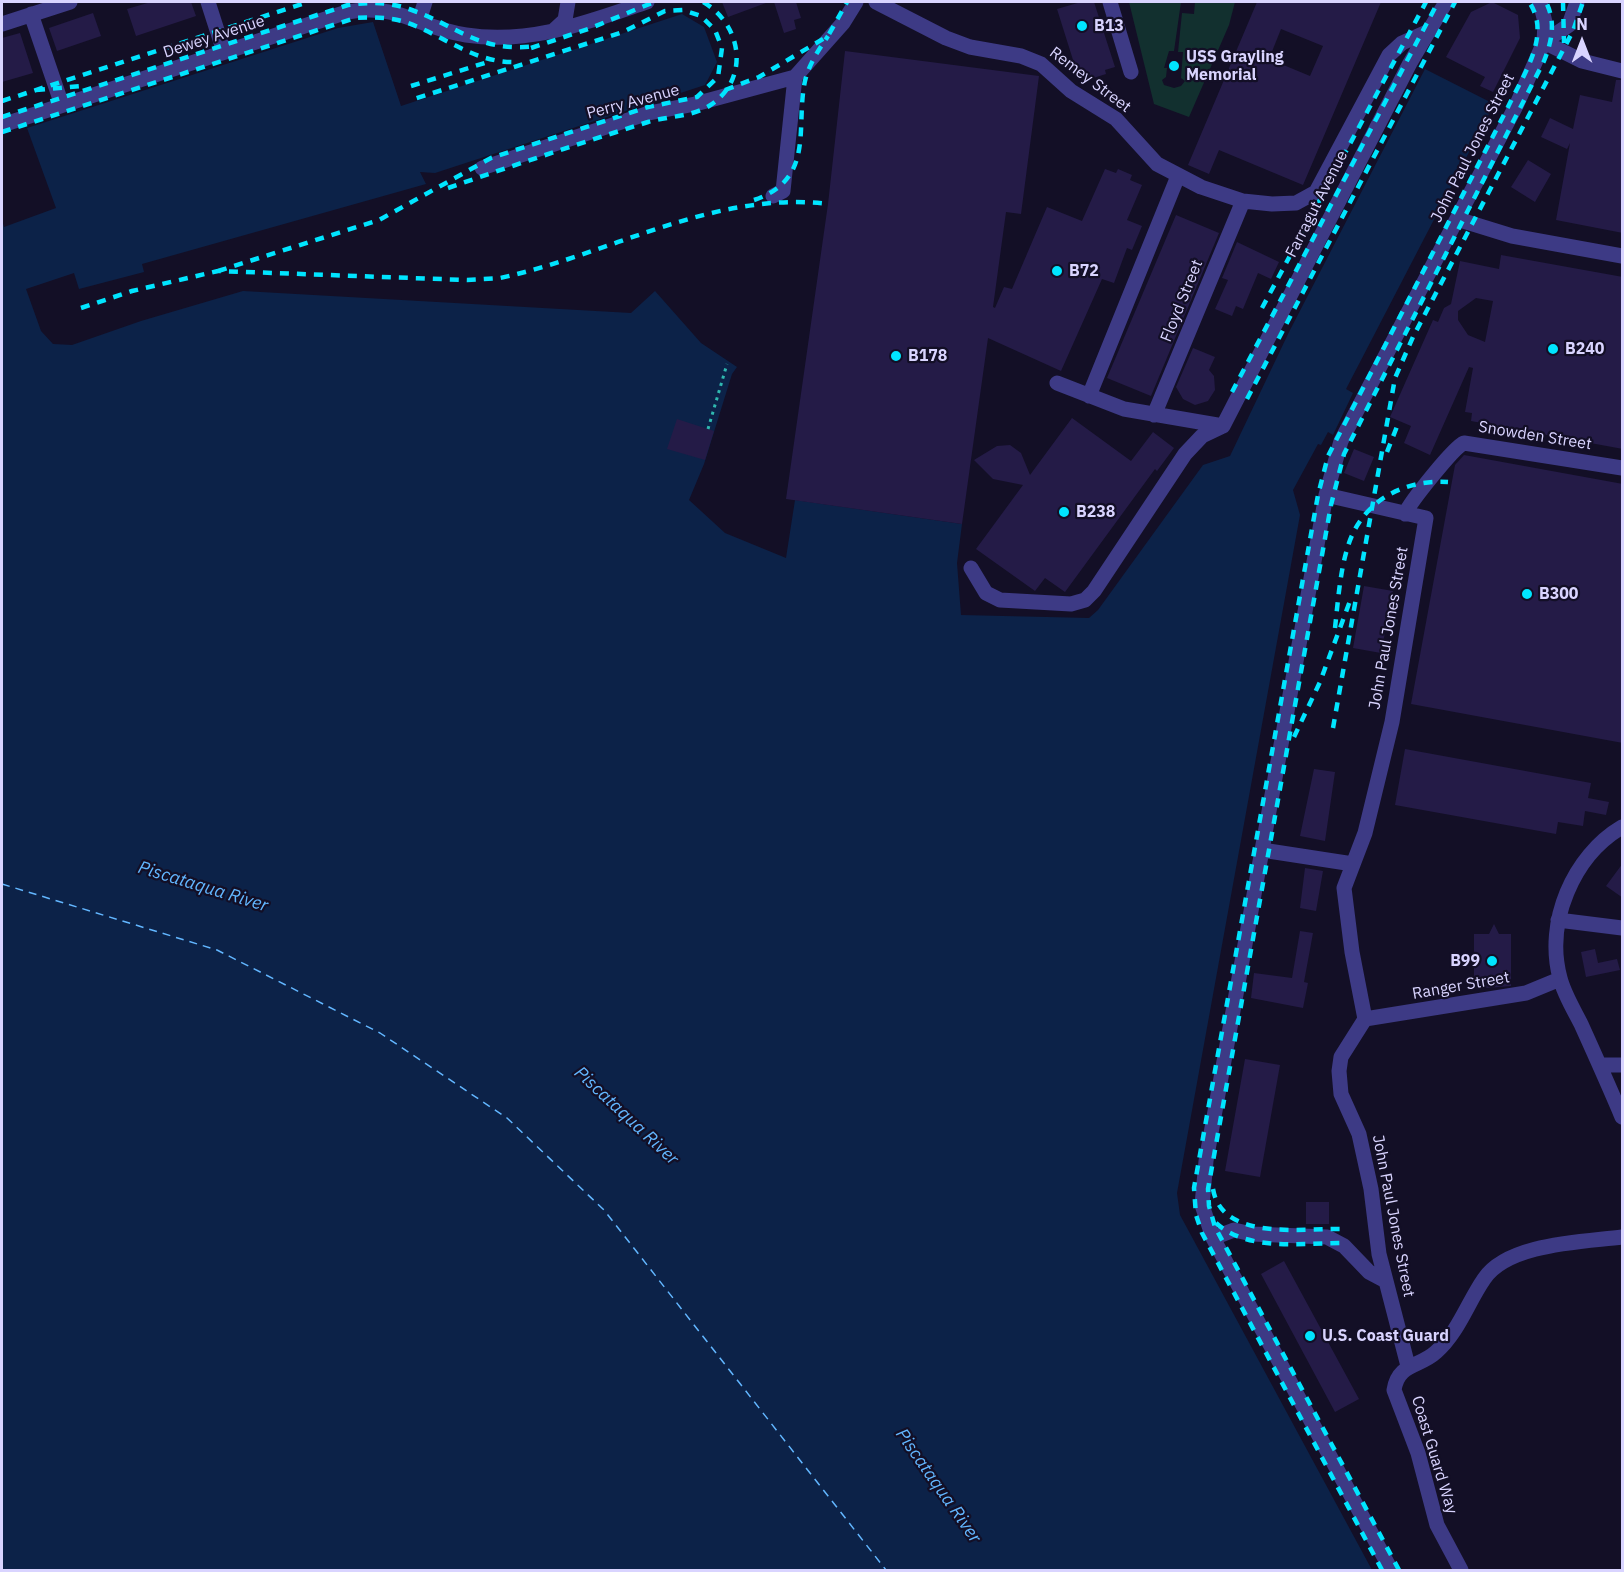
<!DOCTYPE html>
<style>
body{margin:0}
#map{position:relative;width:1624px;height:1572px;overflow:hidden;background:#130f26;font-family:"IBM Plex Sans",sans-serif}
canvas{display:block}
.frame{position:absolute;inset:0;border:3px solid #d9d4ff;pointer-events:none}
.north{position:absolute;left:1552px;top:12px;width:60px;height:60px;-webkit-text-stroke:4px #130f26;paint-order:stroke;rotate:0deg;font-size:16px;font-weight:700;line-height:24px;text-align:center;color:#d9d4ff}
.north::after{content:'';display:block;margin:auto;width:21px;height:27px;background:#d9d4ff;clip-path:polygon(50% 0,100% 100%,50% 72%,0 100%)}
</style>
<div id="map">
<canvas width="1624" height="1572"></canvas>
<div class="frame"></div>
<div class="north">N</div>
</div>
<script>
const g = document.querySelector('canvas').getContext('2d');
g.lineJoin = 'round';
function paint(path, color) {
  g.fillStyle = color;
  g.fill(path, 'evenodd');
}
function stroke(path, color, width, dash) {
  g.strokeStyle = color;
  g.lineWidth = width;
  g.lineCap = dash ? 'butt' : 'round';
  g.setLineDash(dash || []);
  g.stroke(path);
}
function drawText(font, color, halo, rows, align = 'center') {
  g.font = font + ' "IBM Plex Sans",sans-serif';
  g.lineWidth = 4.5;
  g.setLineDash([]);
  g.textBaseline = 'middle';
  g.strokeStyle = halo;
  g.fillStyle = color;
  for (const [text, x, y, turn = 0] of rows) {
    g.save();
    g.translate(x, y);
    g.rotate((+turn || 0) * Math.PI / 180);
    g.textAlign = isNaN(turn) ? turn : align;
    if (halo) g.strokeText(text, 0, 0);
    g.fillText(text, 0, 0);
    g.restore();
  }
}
const green = new Path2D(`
 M1129,2H1181L1174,51H1169L1164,68H1167L1166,77L1162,80L1164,85L1174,88L1181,86L1185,81L1181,78L1183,52H1178L1182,13L1194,14L1195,2H1235L1229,25L1189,117L1154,104Z`);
const water = new Path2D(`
 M682,14L704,27L717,62L705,85L435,173L420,172L426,184L142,264L144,272L79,289L74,273L26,289L41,331L53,344L72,345L141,321L243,291L631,313L655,291L701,343L737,367L732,374L704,464L689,500L725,533L786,558L795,500L962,524L957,563L961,615L1089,618L1098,610L1203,465L1230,456L1289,332L1425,69L1494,104L1346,389L1353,393L1333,435L1328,432L1321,445L1318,444L1293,490L1300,515L1177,1193L1180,1215L1372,1570H2V220L4,227L56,208L27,128L338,28L373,22L401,106Z`);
const ferry = new Path2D(`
 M2,884L217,950L380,1033L507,1118L604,1210L886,1570`);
const building = new Path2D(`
 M151,2H191L196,16L136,36L127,9Z
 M722,2H766V3L728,17Z
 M774,2H796L801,18L794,20L796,29L784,33Z
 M1081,2H1094L1115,67L1105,70L1106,74L1090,79L1089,76L1079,79L1057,9Z
 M1257,2H1381L1303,185L1219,150L1209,174L1188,165ZM1281,29L1323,46L1310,76L1269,59Z
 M1492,2L1518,15L1520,38L1493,92L1480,86L1485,77L1446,57L1471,12Z
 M93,13L101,36L57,51L49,28Z
 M20,33L33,73L2,82V38Z
 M845,51L1039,76L1021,214L1006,212L993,307L995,308L1004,287L1012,289L1047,207L1082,221L1105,169L1116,173L1118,169L1132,175L1130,180L1142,185L1127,220L1142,226L1132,250L1127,248L1114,283L1102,279L1061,371L988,338L962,524L786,499L828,204Z
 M1616,80H1623V233L1556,220L1570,143L1567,149L1541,137L1550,118L1573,129L1580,95L1612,102Z
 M1528,160L1551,174L1535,202L1511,187Z
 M1176,215L1219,233L1151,396L1107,378Z
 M1237,242L1279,262L1271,279L1258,273L1243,309L1236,306L1232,316L1215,309L1228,280L1222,278Z
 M1501,255L1623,277V449L1471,421L1472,413L1465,412L1473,368L1469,367L1430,455L1404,443L1411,426L1390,417L1433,320L1438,322L1444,308L1451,304L1460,261L1499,269ZM1476,298L1493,301L1485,342L1468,335L1458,320V311Z
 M1193,348L1215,357L1209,370L1214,376L1215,390L1208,401L1195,405L1183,399L1176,387Z
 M1072,418L1131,461L1153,432L1174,448L1157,471L1155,469L1065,592L1045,578L1035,591L976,549L1023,485L993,479L974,460L997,446L1010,445L1021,453L1030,475Z
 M677,419L714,431L705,460L667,449Z
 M1354,449L1374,457L1364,481L1344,473Z
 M1464,455L1623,484V743L1411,704L1455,465Z
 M1364,586L1393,591L1381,653L1353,648Z
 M1405,749L1591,783L1588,798L1609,802L1606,815L1585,811L1583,826L1558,822L1556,834L1395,805Z
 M1314,769L1335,772L1325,841L1300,836Z
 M1623,863V898L1606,886Z
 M1305,868L1323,871L1316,911L1300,908Z
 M1494,924L1499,934H1511V986L1474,989V934H1489Z
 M1300,931L1313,933L1304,982L1308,983L1303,1008L1251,998L1254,973L1292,978Z
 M1595,949L1598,963L1617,959L1620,970L1586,977L1581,952Z
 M1245,1059L1280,1065L1260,1177L1225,1171Z
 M1306,1202H1329V1224H1306Z
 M1284,1261L1359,1399L1335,1412L1261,1274Z`);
const path = new Path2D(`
 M708,429L727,364`);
const minor = new Path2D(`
 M208,2L224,52
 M876,2L946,38L970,47L1021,56L1041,64L1071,91L1116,119L1157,164L1201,187L1243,201L1272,204L1296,203L1316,192L1389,55L1402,43L1429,31
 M1110,2L1131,72
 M31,14L62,105
 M419,21L425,2
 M2,24L70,2
 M553,31L565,20L568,2
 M1544,42L1582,61L1622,71
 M1544,42L1569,25L1577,2
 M2,125L347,12C402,3 417,28 466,35C530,45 588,22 647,2
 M482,168L649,113L695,104L795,77
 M773,196L783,191L795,77L843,23L856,2
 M1457,219L1512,236L1622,256
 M1057,383L1124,409L1223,426
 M1089,396L1178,176
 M1154,415L1243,201
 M1223,426L1410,63L1446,2
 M1326,495L1206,1161L1202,1205L1213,1238L1391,1570
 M1405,514C1410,502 1454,447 1464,443L1622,468
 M971,568L986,593L1000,600L1071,604L1085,600L1094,591L1185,454L1202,436L1223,426
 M1622,827C1573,856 1545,922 1560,978C1564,994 1574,1010 1581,1024C1595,1055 1609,1086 1622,1117
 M1262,850L1353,864
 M1558,920L1622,928
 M1365,1019L1526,993L1560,979
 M1600,1065H1622
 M1213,1238L1234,1230L1252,1234L1327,1237L1344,1246L1369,1272L1386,1281
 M1408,1366L1379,1254L1371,1189L1359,1134L1341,1094L1339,1071L1341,1057L1365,1019L1352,952L1344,888L1365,833L1392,722L1426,518L1326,495L1341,441L1517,104L1544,42L1545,22L1540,2
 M1461,1570L1437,1525L1418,1453L1394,1390C1398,1363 1420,1367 1436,1352C1458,1333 1468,1302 1484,1279C1508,1243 1584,1242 1622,1237`);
const rail = new Path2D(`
 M1563,2L1564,43
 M531,48L591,28L654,2
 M411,86L491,61
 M36,90L81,86
 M725,90L759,77L828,36L847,2
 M2,101L308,2
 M2,117L348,5C369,2 389,2 409,9C459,26 477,53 537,46
 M2,132L355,18C372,17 389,17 405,22C444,35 474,64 518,62
 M448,188C514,165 581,143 648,122C668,116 691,117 709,106C751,80 742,24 703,2
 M754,200C816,179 795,127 805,81C809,64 818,51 828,36
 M218,271L379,220L491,158L648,107L697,97L718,77L722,48L715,30L701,16L683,10L665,11L623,32L411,100
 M81,308L132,291L218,271L467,280L500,278C609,255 714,190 828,204
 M1262,308L1426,2
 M1232,392L1438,2
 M1247,399L1455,2
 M1387,452L1398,424
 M1335,628C1338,601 1340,571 1348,546C1362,501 1404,479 1448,482
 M1333,728L1395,378L1413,337L1573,31L1583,2
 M1294,737L1320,682L1350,601
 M1213,1189C1222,1242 1303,1228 1343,1229
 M1216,1223C1248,1252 1302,1243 1343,1243
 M1382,1570L1202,1233L1196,1215L1194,1188L1318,495L1328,456L1508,107C1523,75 1552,35 1529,2
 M1399,1570L1215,1227L1209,1206L1208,1189L1331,505L1344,454L1544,61C1552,41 1556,22 1546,2`);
const markers = [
 [1082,26,6,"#00e5ff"],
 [1174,66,6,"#00e5ff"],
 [1057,271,6,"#00e5ff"],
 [1553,349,6,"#00e5ff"],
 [896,356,6,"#00e5ff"],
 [1064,512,6,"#00e5ff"],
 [1527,594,6,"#00e5ff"],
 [1492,961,6,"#00e5ff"],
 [1310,1336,6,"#00e5ff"]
];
const poiNames = [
 ["B13",1094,26],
 ["USS Grayling",1186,57],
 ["Memorial",1186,75],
 ["B72",1069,271],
 ["B240",1565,349],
 ["B178",908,356],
 ["B238",1076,512],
 ["B300",1539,594],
 ["B99",1480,961,"right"],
 ["U.S. Coast Guard",1322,1336]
];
const streetNames = [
 ["Dewey Avenue",214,37,-18],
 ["Remey Street",1090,80,37],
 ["Perry Avenue",633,102,-15],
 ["John Paul Jones Street",1473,148,-63],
 ["Farragut Avenue",1317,204,-63],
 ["Floyd Street",1182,301,-68],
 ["Snowden Street",1535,436,9],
 ["John Paul Jones Street",1389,628,-80],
 ["Ranger Street",1461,986,-10],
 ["John Paul Jones Street",1393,1216,79],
 ["Coast Guard Way",1434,1455,73]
];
const waterNames = [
 ["Piscataqua River",203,887,17],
 ["Piscataqua River",626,1116,43],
 ["Piscataqua River",938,1486,55]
];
paint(green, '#12302f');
paint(water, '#0c2248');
stroke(ferry, '#62b6ff', 1.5, [8, 6]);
paint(building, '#241b47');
stroke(path, '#2fb8b0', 3, [3, 4.5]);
stroke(minor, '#3d3a85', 15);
stroke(rail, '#00e5ff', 4.5, [9, 8]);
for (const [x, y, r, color] of markers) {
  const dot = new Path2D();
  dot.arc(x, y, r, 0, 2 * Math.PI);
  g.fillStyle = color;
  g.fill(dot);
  stroke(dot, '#130f26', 2);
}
drawText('bold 16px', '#d9d4ff', '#130f26', poiNames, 'left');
drawText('16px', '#d9d4ff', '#130f26', streetNames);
drawText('italic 18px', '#62b6ff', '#130f26', waterNames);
</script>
